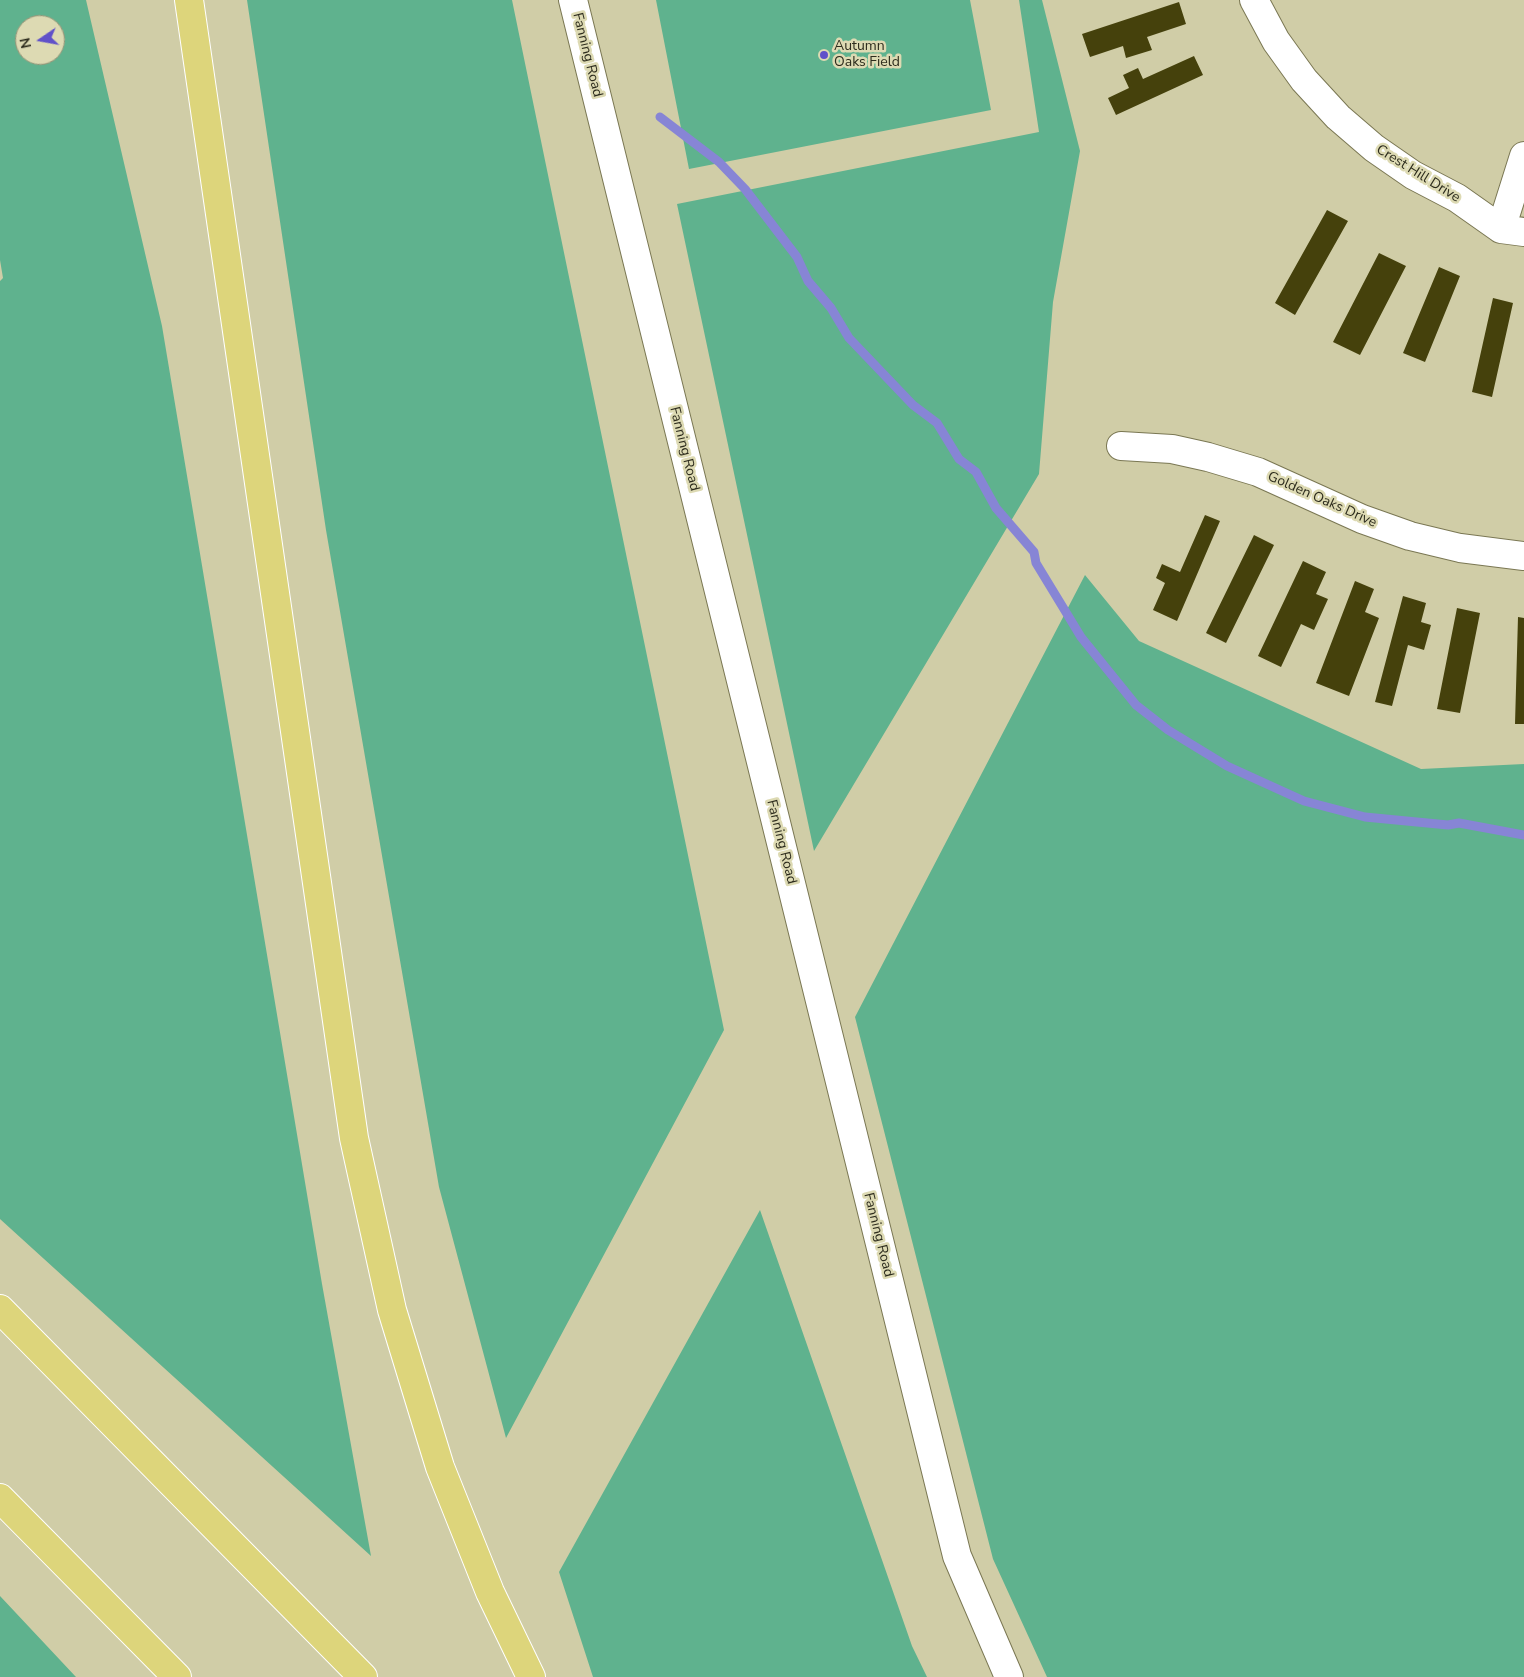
<!DOCTYPE html>
<style>
body{margin:0}
#map{position:relative;width:1524px;height:1677px;overflow:hidden;background:#d0cda7;font-family:"Nunito Sans",sans-serif}
canvas{display:block}
.north{position:absolute;left:15px;top:15px;width:50px;height:50px;box-sizing:border-box;background:#dddab3;border:1px solid #979477;border-radius:50%;rotate:258deg;font-size:14px;font-weight:700;line-height:20px;text-align:center;color:#2d2c1d}
.north::after{content:'';display:block;margin:auto;width:18px;height:22px;background:#6051c9;clip-path:polygon(50% 0,100% 100%,50% 72%,0 100%)}
</style>
<div id="map">
<canvas width="1524" height="1677"></canvas>
<div class="north">N</div>
</div>
<script>
const g = document.querySelector('canvas').getContext('2d');
g.lineJoin = 'round';
function paint(path, color) {
  g.fillStyle = color;
  g.fill(path, 'evenodd');
}
function stroke(path, color, width, dash) {
  g.strokeStyle = color;
  g.lineWidth = width;
  g.lineCap = dash ? 'butt' : 'round';
  g.setLineDash(dash || []);
  g.stroke(path);
}
function drawText(font, color, halo, rows, align = 'center') {
  g.font = font + ' "Nunito Sans",sans-serif';
  g.lineWidth = 5;
  g.setLineDash([]);
  g.textBaseline = 'middle';
  g.strokeStyle = halo;
  g.fillStyle = color;
  for (const [text, x, y, turn = 0] of rows) {
    g.save();
    g.translate(x, y);
    g.rotate((+turn || 0) * Math.PI / 180);
    g.textAlign = isNaN(turn) ? turn : align;
    if (halo) g.strokeText(text, 0, 0);
    g.fillText(text, 0, 0);
    g.restore();
  }
}
const green = new Path2D(`
 M0,0H86L162,326L322,1284L371,1556L0,1219V281L3,278L0,260ZM25,25H55V55H25Z
 M247,0H512L724,1030L506,1438L439,1187L326,530Z
 M656,0H970L991,110L689,169Z
 M1019,0H1042L1080,151L1053,302L1039,474L814,851L677,204L1039,132Z
 M1085,575L1139,641L1421,769L1524,764V1677H1047L993,1559L855,1017Z
 M760,1210L912,1646L927,1677H593L559,1572Z
 M0,1596L76,1677H0Z`);
const stream = new Path2D(`
 M660,117L719,162L745,189L797,257L808,281L831,308L849,338L913,405L937,423L959,459L976,472L996,508L1034,552L1036,563L1081,637L1136,705L1168,730L1227,766L1304,801L1365,817L1448,825L1459,823L1524,835`);
const building = new Path2D(`
 M1179,2L1186,24L1147,37L1152,50L1126,58L1123,46L1090,57L1082,34Z
 M1194,56L1203,75L1116,115L1108,98L1129,88L1123,75L1138,68L1143,79Z
 M1327,210L1348,221L1295,315L1275,303Z
 M1379,253L1406,266L1360,355L1333,342Z
 M1439,267L1460,276L1425,362L1403,353Z
 M1493,298L1513,303L1492,397L1472,392Z
 M1205,515L1220,521L1177,621L1153,610L1165,583L1156,578L1162,564L1180,572Z
 M1254,535L1274,545L1226,643L1206,633Z
 M1303,561L1326,572L1316,594L1328,599L1314,630L1301,624L1281,667L1258,656Z
 M1355,581L1374,589L1365,612L1379,618L1349,696L1316,683Z
 M1403,596L1426,603L1421,622L1431,625L1424,650L1408,645L1392,706L1375,702Z
 M1457,608L1480,613L1460,713L1437,709Z
 M1518,617L1524,618V724H1515Z`);
const street = new Path2D(`
 M573,0L957,1556L1009,1677
 M1254,0L1276,41L1304,80L1338,117L1374,148L1413,175L1457,198L1501,229L1524,232
 M1501,229L1524,156
 M1121,446L1172,449L1208,457L1258,472L1362,519L1410,536L1460,548L1524,556`);
const highway = new Path2D(`
 M189,0L354,1138L392,1310L440,1467L490,1592L531,1677
 M0,1309L363,1677
 M0,1498L177,1677`);
const markers = [
 [824,55,5,"#6051c9"]
];
const poiNames = [
 ["Autumn",834,47],
 ["Oaks Field",834,63]
];
const streetNames = [
 ["Fanning Road",587,55,76],
 ["Crest Hill Drive",1418,174,32],
 ["Fanning Road",684,449,76],
 ["Golden Oaks Drive",1322,500,24],
 ["Fanning Road",781,842,76],
 ["Fanning Road",878,1235,76]
];
paint(green, '#5fb28e');
stroke(stream, '#8785d5', 9);
paint(building, '#45410c');
stroke(street, '#7a7753', 30);
stroke(highway, '#fff', 30);
stroke(street, '#fff', 28);
stroke(highway, '#ddd57b', 28);
for (const [x, y, r, color] of markers) {
  const dot = new Path2D();
  dot.arc(x, y, r, 0, 2 * Math.PI);
  g.fillStyle = color;
  g.fill(dot);
  stroke(dot, '#dddab3', 2);
}
drawText('14px', '#2d2c1d', '#dddab3', poiNames, 'left');
drawText('14px', '#2d2c1d', '#dddab3', streetNames);
</script>
